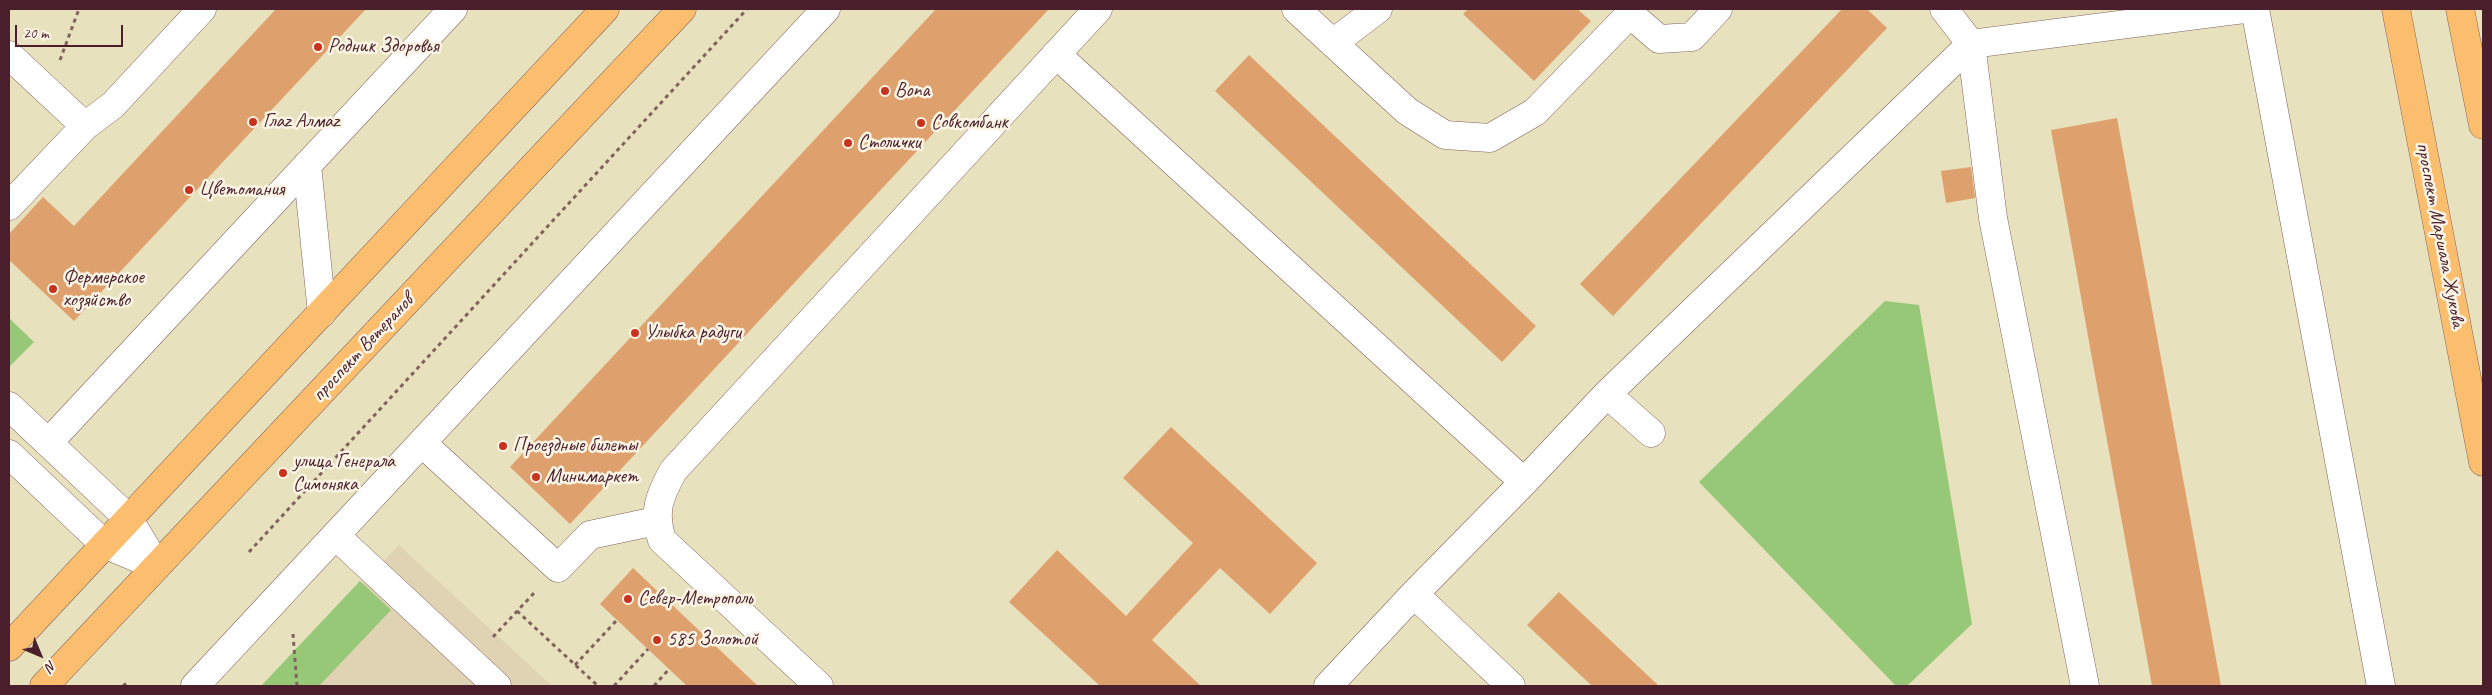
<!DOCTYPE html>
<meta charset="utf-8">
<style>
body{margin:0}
#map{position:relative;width:2492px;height:695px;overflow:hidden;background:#e8e1bd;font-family:Caveat,sans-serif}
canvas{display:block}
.frame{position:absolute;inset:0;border:10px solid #4a1f2b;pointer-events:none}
.north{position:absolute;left:15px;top:630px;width:50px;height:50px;-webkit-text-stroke:4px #fcf5e5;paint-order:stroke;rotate:135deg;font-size:14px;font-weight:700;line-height:20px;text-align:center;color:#4a1f2b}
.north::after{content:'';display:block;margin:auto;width:18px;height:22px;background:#4a1f2b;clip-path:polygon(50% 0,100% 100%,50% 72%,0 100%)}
.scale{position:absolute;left:15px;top:25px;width:108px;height:22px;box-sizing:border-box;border:2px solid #4a1f2b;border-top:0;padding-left:6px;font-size:15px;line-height:18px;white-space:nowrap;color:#4a1f2b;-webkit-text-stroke:4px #fcf5e5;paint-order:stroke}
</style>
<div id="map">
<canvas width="2492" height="695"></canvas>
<div class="frame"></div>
<div class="north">N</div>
<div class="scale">20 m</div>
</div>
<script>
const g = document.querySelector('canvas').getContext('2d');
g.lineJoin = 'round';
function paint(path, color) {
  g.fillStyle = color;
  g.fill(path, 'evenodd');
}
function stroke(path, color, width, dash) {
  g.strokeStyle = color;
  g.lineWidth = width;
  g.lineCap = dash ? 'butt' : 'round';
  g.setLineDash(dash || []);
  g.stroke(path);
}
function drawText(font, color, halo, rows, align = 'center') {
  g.font = font + ' Caveat,sans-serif';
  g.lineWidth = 5;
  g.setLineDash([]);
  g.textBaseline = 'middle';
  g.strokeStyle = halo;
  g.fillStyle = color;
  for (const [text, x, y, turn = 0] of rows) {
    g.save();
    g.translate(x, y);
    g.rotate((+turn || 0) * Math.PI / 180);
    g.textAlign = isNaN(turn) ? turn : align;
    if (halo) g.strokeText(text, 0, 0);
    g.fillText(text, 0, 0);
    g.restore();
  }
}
const built = new Path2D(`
 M399,545L552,686H266Z`);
const green = new Path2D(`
 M1885,301L1919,305L1972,624L1907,686H1896L1699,482Z
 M9,318L34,342L9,367Z
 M360,581L391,610L319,686H261Z`);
const building = new Path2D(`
 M276,9H366L74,321L9,260V234L43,197L74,226Z
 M936,9H1049L570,524L510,467Z
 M1468,9H1577L1591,21L1534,81L1463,14Z
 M1842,9H1867L1887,28L1613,316L1580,284Z
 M1249,55L1536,326L1502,362L1215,91Z
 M2117,118L2221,686H2152L2095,375L2051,130Z
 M1971,167L1975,198L1946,203L1941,171Z
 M1171,427L1317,563L1270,614L1220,568L1152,640L1201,686H1100L1009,602L1057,550L1126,616L1193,543L1123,478Z
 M633,568L723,653L758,686H687L600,604Z
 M1559,592L1659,686H1592L1527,625Z`);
const path = new Path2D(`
 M60,60L79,9
 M249,552L747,9
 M517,611L598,686
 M293,634L297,686
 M493,637L535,592
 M575,665L617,620
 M123,686L128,682
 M614,686L648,649
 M654,686L669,669`);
const minor = new Path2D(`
 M1296,9L1407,111L1445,135L1490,138L1535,112L1630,14L1659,39L1692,37L1718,9
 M1944,9L1971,44L1993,218L2085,686
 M2255,9L2381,686
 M1333,43L1378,9
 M1056,54L1524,482L1414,594
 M9,55L85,126
 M307,165L322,313
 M9,206L85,126L113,105L202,9
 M1607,394L1971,44L2244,9
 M9,406L128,518L157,566
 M48,443L453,9
 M422,443L558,568L590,535L656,521
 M9,454L104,544L157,566
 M1524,482L1607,394L1651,433
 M336,536L497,686
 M195,686L826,9
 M819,686L662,540C653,511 659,497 673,471L1098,9
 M1328,686L1414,594L1511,686`);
const major = new Path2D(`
 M2396,9L2483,462
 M2460,9L2483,125
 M9,647L605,9
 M44,686L682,9`);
const markers = [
 [318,47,5,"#c8321e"],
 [885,91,5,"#c8321e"],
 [253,122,5,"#c8321e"],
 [921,123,5,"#c8321e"],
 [848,143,5,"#c8321e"],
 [189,190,5,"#c8321e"],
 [53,289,5,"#c8321e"],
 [635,333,5,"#c8321e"],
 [503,446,5,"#c8321e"],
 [283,473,5,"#c8321e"],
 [536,477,5,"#c8321e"],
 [628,599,5,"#c8321e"],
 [657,640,5,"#c8321e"]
];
const poiNames = [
 ["Родник Здоровья",328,47],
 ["Bona",895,91],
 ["Глаz Алмаz",263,122],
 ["Совкомбанк",931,123],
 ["Столички",858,143],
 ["Цветомания",199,190],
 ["Фермерское",63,278],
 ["хозяйство",63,301],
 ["Улыбка радуги",645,333],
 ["Проездные билеты",513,446],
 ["улица Генерала",293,462],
 ["Симоняка",293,485],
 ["Минимаркет",546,477],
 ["Север-Метрополь",638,599],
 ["585 Золотой",667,640]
];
const streetNames = [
 ["проспект Маршала Жукова",2440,235,79],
 ["проспект Ветеранов",363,348,-47]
];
paint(built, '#e0d3b4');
paint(green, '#97c878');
paint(building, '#dea16e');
stroke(minor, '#81635e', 29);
stroke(major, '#81635e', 29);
stroke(path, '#81635e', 3, [4, 4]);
stroke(minor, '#fff', 28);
stroke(major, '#fabe6e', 28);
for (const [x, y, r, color] of markers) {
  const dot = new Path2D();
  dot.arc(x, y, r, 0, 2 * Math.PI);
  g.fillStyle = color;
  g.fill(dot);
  stroke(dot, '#fcf5e5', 2);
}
drawText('20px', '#4a1f2b', '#fcf5e5', poiNames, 'left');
drawText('20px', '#4a1f2b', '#fcf5e5', streetNames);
</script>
